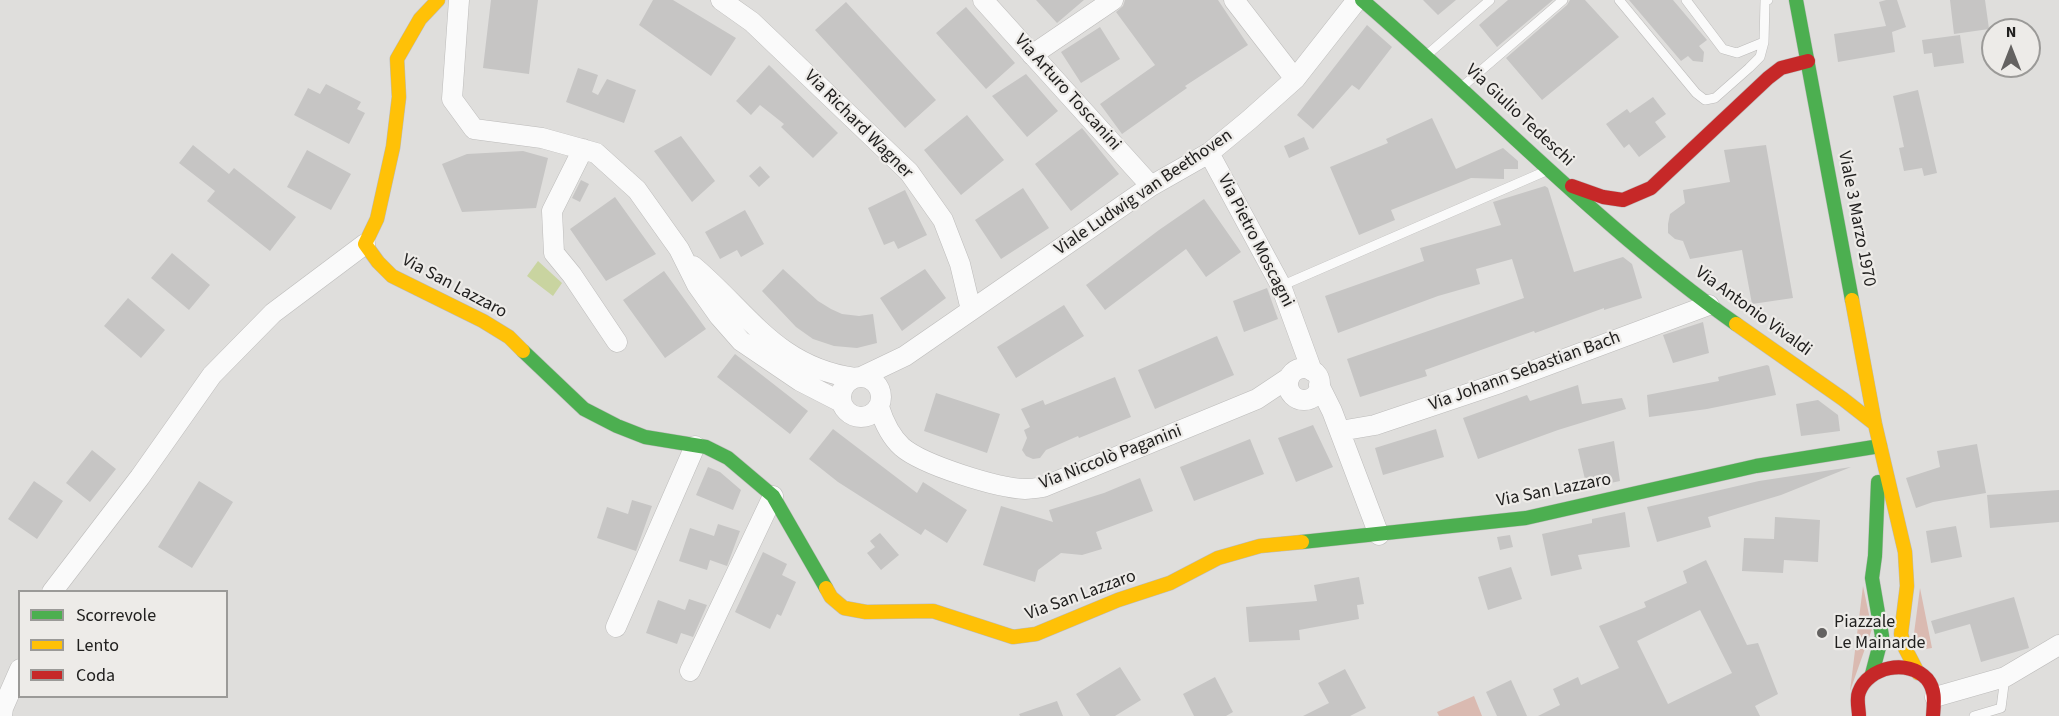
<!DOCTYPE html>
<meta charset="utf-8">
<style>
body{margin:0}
#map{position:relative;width:2059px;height:716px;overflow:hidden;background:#dfdedc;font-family:"Source Sans 3",sans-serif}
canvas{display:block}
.legend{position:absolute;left:18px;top:590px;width:210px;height:108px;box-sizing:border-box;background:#edebe8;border:2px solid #9b9a98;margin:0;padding:8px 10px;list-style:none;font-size:18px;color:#21201f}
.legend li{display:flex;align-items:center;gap:12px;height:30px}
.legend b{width:30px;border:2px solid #9b9a98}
.north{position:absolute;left:1981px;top:18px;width:60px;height:60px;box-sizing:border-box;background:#edebe8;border:2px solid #9b9a98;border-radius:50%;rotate:0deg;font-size:16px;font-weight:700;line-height:24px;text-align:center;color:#21201f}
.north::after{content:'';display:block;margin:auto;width:21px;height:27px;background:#646261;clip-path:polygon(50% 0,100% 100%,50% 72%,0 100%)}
</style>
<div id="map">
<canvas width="2059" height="716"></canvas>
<ul class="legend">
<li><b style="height:8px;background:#4caf50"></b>Scorrevole</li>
<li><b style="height:8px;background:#ffc107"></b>Lento</li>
<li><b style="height:8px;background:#c62828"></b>Coda</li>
</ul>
<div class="north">N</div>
</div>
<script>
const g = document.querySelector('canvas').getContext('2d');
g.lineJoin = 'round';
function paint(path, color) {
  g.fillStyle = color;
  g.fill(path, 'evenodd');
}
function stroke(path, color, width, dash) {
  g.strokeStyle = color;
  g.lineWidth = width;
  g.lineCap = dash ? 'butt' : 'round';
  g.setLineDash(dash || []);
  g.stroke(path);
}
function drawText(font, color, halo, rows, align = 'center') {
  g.font = font + ' "Source Sans 3",sans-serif';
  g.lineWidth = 4.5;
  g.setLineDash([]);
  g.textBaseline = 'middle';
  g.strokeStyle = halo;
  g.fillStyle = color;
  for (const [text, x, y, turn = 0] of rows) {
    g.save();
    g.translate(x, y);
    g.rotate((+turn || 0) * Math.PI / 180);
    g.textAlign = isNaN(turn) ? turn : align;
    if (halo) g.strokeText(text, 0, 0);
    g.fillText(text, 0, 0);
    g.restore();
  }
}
const green = new Path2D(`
 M1863,586L1872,629L1850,691Z
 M1920,588L1932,648L1919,650L1913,641Z
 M1474,696L1482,716H1439L1437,712Z`);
const water = new Path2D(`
 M538,261L562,283L553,296L527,276Z`);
const building = new Path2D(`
 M491,0H538L529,74L483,68Z
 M653,0H673L736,38L711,76L639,25Z
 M1036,0H1084L1057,23Z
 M1125,0H1218L1248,45L1185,86L1187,88L1122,134L1100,104L1155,65L1116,12L1123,6Z
 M1423,0H1456L1438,15Z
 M1508,0H1553L1497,47L1479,25Z
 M1570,0H1585L1619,37L1542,100L1506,58L1567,5Z
 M1629,0H1673L1707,40L1699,46L1704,52L1703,62L1693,61L1688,56L1681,61Z
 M1886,0H1897L1906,27L1892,32L1895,52L1838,62L1834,34L1886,26L1879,2Z
 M1950,0H1985L1989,29L1954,34Z
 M846,2L936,100L905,128L815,30Z
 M966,7L1015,63L986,89L936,33Z
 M1367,25L1392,47L1359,90L1352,85L1313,129L1297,115Z
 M1100,27L1120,59L1081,83L1061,52Z
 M1960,35L1964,63L1934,67L1932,53L1924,54L1922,40Z
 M769,65L838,133L813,158L781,127L784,124L760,105L751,115L736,101Z
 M578,68L598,75L592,92L598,95L607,79L636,90L624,123L566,102Z
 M1026,74L1058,111L1027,137L992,96Z
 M326,84L361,102L357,109L365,113L349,144L294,115L308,88L320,94Z
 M1918,90L1937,173L1924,176L1922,168L1904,171L1899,148L1904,147L1893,96Z
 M1653,97L1666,114L1655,122L1666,137L1639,157L1629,144L1624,148L1606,124L1627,109L1630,113Z
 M967,115L1004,160L961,195L924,150Z
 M1432,118L1456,169L1503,148L1518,161V169H1504V179L1471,178L1391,210L1395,220L1359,235L1330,167L1388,143L1386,139Z
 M1082,128L1119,174L1071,211L1035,164Z
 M681,136L715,181L692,202L654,151Z
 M1304,137L1309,149L1289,158L1284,146Z
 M193,145L229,174L234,168L296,217L270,251L207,201L215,191L179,163Z
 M1766,145L1793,298L1752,304L1742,250L1690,259L1683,241L1675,239L1668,233V224L1670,214L1685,203L1683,190L1730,182L1724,150Z
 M307,150L351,174L331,210L287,187Z
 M523,151L548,158L536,208L462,212L442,164L467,154Z
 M760,166L770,177L759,187L749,176Z
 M581,180L589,184L580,202L572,198Z
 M1545,186L1548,188L1574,272L1623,257L1632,264L1642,298L1604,310V308L1535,333L1534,331L1425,370L1427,376L1360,397L1347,359L1524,298L1512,259L1476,269L1480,284L1438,296L1338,333L1325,296L1424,261L1420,248L1501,225L1493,202Z
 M1023,188L1049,228L1001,259L975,220Z
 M905,190L927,235L898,249L894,241L884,245L868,208Z
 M615,197L656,254L606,281L570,229Z
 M1204,199L1241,252L1206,277L1186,249L1105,310L1086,285L1159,230Z
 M745,210L764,244L741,257L737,250L720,259L705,232Z
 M172,253L210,285L189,310L151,278Z
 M783,269L818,301L831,309L842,314L859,316L873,314L877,343L857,348L834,346L813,339L796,327L762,291Z
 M925,269L946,298L902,331L880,298Z
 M664,271L706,329L665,358L623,300Z
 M1267,288L1278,319L1244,332L1233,301Z
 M128,298L165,330L141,358L104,326Z
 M1064,305L1084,336L1016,378L997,347Z
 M1703,322L1709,353L1673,363L1663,335Z
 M1217,336L1234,375L1155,409L1138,370Z
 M735,354L808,411L790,434L717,377Z
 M1767,365L1769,366L1776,395L1707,409L1649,417L1647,395L1719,381L1718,377Z
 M1115,377L1131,417L1079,438L1078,436L1046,450L1040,458L1033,459L1026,456L1022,450L1027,438L1024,430L1030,427L1021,409L1043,400L1045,405Z
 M1578,385L1582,404L1622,398L1626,409L1558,430L1478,459L1463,418L1527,395L1530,401Z
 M936,393L1000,414L987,453L924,431Z
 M1818,400L1838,415L1840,431L1801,436L1796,404Z
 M1313,425L1333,467L1296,482L1278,438Z
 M833,429L917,493L923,482L967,510L947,543L925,529L921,535L838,482L809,459Z
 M1436,429L1444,457L1383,475L1375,448Z
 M1250,439L1264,474L1194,501L1180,467Z
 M1614,441L1620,481L1587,488L1578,449Z
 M1977,444L1986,493L1933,502L1916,508L1906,478L1940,467L1937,451Z
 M92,450L116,469L90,502L66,483Z
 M708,467L720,472L741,490L733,510L696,495Z
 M1851,467L1781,495L1708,517L1711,527L1657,542L1647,507L1759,481Z
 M1140,478L1153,511L1096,532L1102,549L1082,555L1061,553L1038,570L1035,582L983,565L1001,506L1053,522L1049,510L1104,493Z
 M34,481L63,501L37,539L8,519Z
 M199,481L233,502L192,568L158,547Z
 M2059,490V522L1990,528L1987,495Z
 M632,500L652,506L636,551L597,538L607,507L628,514Z
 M1625,512L1630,547L1578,555L1582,569L1551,576L1542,534L1592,523V519Z
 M1775,517L1820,520L1818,562L1784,560L1783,573L1742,571L1744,538L1774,539Z
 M718,524L740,531L727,566L710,560L707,570L679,561L690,528L714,536Z
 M1956,526L1962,557L1931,563L1926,531Z
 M880,533L899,555L881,570L867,553L875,547L870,541Z
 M1510,535L1513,547L1500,550L1497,537Z
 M763,552L787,564L782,575L796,582L781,616L777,614L770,629L735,612Z
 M1706,560L1747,645L1758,643L1778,694L1755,706L1760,716H1538L1560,705L1553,689L1578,677L1581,685L1619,668L1599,626L1646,607L1644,602L1687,583L1683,571ZM1700,610L1732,673L1668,704L1637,641Z
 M1511,567L1522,599L1488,610L1478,577Z
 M1359,577L1364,604L1357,605L1359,619L1299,630L1300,640L1249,642L1246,607L1317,601L1314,585Z
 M2014,597L2029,648L1981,662L1970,624L1935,634L1931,621Z
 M689,599L707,605L693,637L681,633L677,644L646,633L658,600L685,610Z
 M1120,667L1141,700L1115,716H1090L1076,694Z
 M1345,669L1366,708L1350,716H1303L1329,703L1318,683Z
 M1215,677L1233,712L1226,716H1194L1183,694Z
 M1511,680L1527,716H1497L1486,692Z
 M1057,701L1063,716H1020L1019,714Z`);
const lane = new Path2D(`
 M1619,0L1696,93L1705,100L1715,98L1749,68L1760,57L1764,42
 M1686,0L1723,49L1737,53L1764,42L1765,1L1768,0
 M1428,54L1490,0
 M1463,86L1563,0
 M1281,286L1546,171
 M1974,716L2001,708L2005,677`);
const street = new Path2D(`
 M459,0L452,99L474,129L542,138L596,153L637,190L679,249L697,285L719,316L741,341L800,381L841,402
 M721,0L752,22L909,172L943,220L960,264L971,310
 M983,0L1151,186
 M1234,0L1295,79
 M1032,55L1113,0
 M583,149L552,211L554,253L572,275L617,342
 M1209,153L1281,286L1312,371
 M693,266C748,312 776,367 855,378
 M1288 384a16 16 0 1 1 32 0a16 16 0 1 1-32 0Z
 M841 397a20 20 0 1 1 40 0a20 20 0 1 1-40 0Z
 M861,377L905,356L1151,186L1209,153L1249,120L1295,79L1357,0
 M1319,385L1332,411L1379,535
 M879,407C884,423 890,436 902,447C923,465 997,488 1025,489C1031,489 1037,488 1043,487L1257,399L1290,377
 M1340,431L1375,425L1500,383L1709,305
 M52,592L140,477L212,375L273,313L365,244
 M616,627L695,446
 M690,671L773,496
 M1935,697L2005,677L2059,645
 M2,716L3,708L20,669`);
const fast = new Path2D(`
 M1362,0C1487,107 1601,229 1736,324
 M1796,0L1852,300
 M523,351L584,409L617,426L645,437L706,447L728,458L773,496L826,588
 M1302,542L1526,518L1756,466L1880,446
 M1872,674L1882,636L1872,578L1875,556L1878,482`);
const slow = new Path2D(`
 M438,0L420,19L397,59L399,97L393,147L377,219L365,244L378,262L392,276L483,321L509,337L523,351
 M1852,300L1875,424L1905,552L1907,586L1901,634L1905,648L1918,673
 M1736,324L1843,399L1875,424
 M826,588L831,597L844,608L866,612L933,611L1013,637L1036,634L1118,600L1170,583L1218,558L1260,546L1302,542`);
const jam = new Path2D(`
 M1572,186L1603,197L1623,200L1651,188L1768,78L1781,68L1808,61
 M1859,716C1859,709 1856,699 1859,692C1868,667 1908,658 1927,679C1936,690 1934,703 1933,716`);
const markers = [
 [1822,633,6,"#646261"]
];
const streetNames = [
 ["Via Arturo Toscanini",1067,93,48],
 ["Via Giulio Tedeschi",1519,116,43],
 ["Via Richard Wagner",858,125,45],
 ["Viale Ludwig van Beethoven",1144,193,-34],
 ["Viale 3 Marzo 1970",1856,219,79],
 ["Via Pietro Moscagni",1255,241,63],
 ["Via San Lazzaro",454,287,28],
 ["Via Antonio Vivaldi",1753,312,36],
 ["Via Johann Sebastian Bach",1525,372,-20],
 ["Via Niccolò Paganini",1111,458,-21],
 ["Via San Lazzaro",1554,491,-11],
 ["Via San Lazzaro",1081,596,-20]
];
const poiNames = [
 ["Piazzale",1834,623],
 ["Le Mainarde",1834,644]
];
paint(green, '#dabab1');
paint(water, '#c9d4a0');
paint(building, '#c6c5c4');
stroke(lane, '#bcbbba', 10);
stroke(street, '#bcbbba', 21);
stroke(fast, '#bcbbba', 15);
stroke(slow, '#bcbbba', 15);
stroke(jam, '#bcbbba', 15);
stroke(lane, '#fafafa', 9);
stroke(street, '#fafafa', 20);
stroke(fast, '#4caf50', 14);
stroke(slow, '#ffc107', 14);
stroke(jam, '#c62828', 14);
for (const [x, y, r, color] of markers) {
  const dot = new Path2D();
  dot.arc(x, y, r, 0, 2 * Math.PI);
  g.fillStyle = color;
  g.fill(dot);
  stroke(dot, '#edebe8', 2);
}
drawText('18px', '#21201f', '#edebe8', streetNames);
drawText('18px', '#21201f', '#edebe8', poiNames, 'left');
</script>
